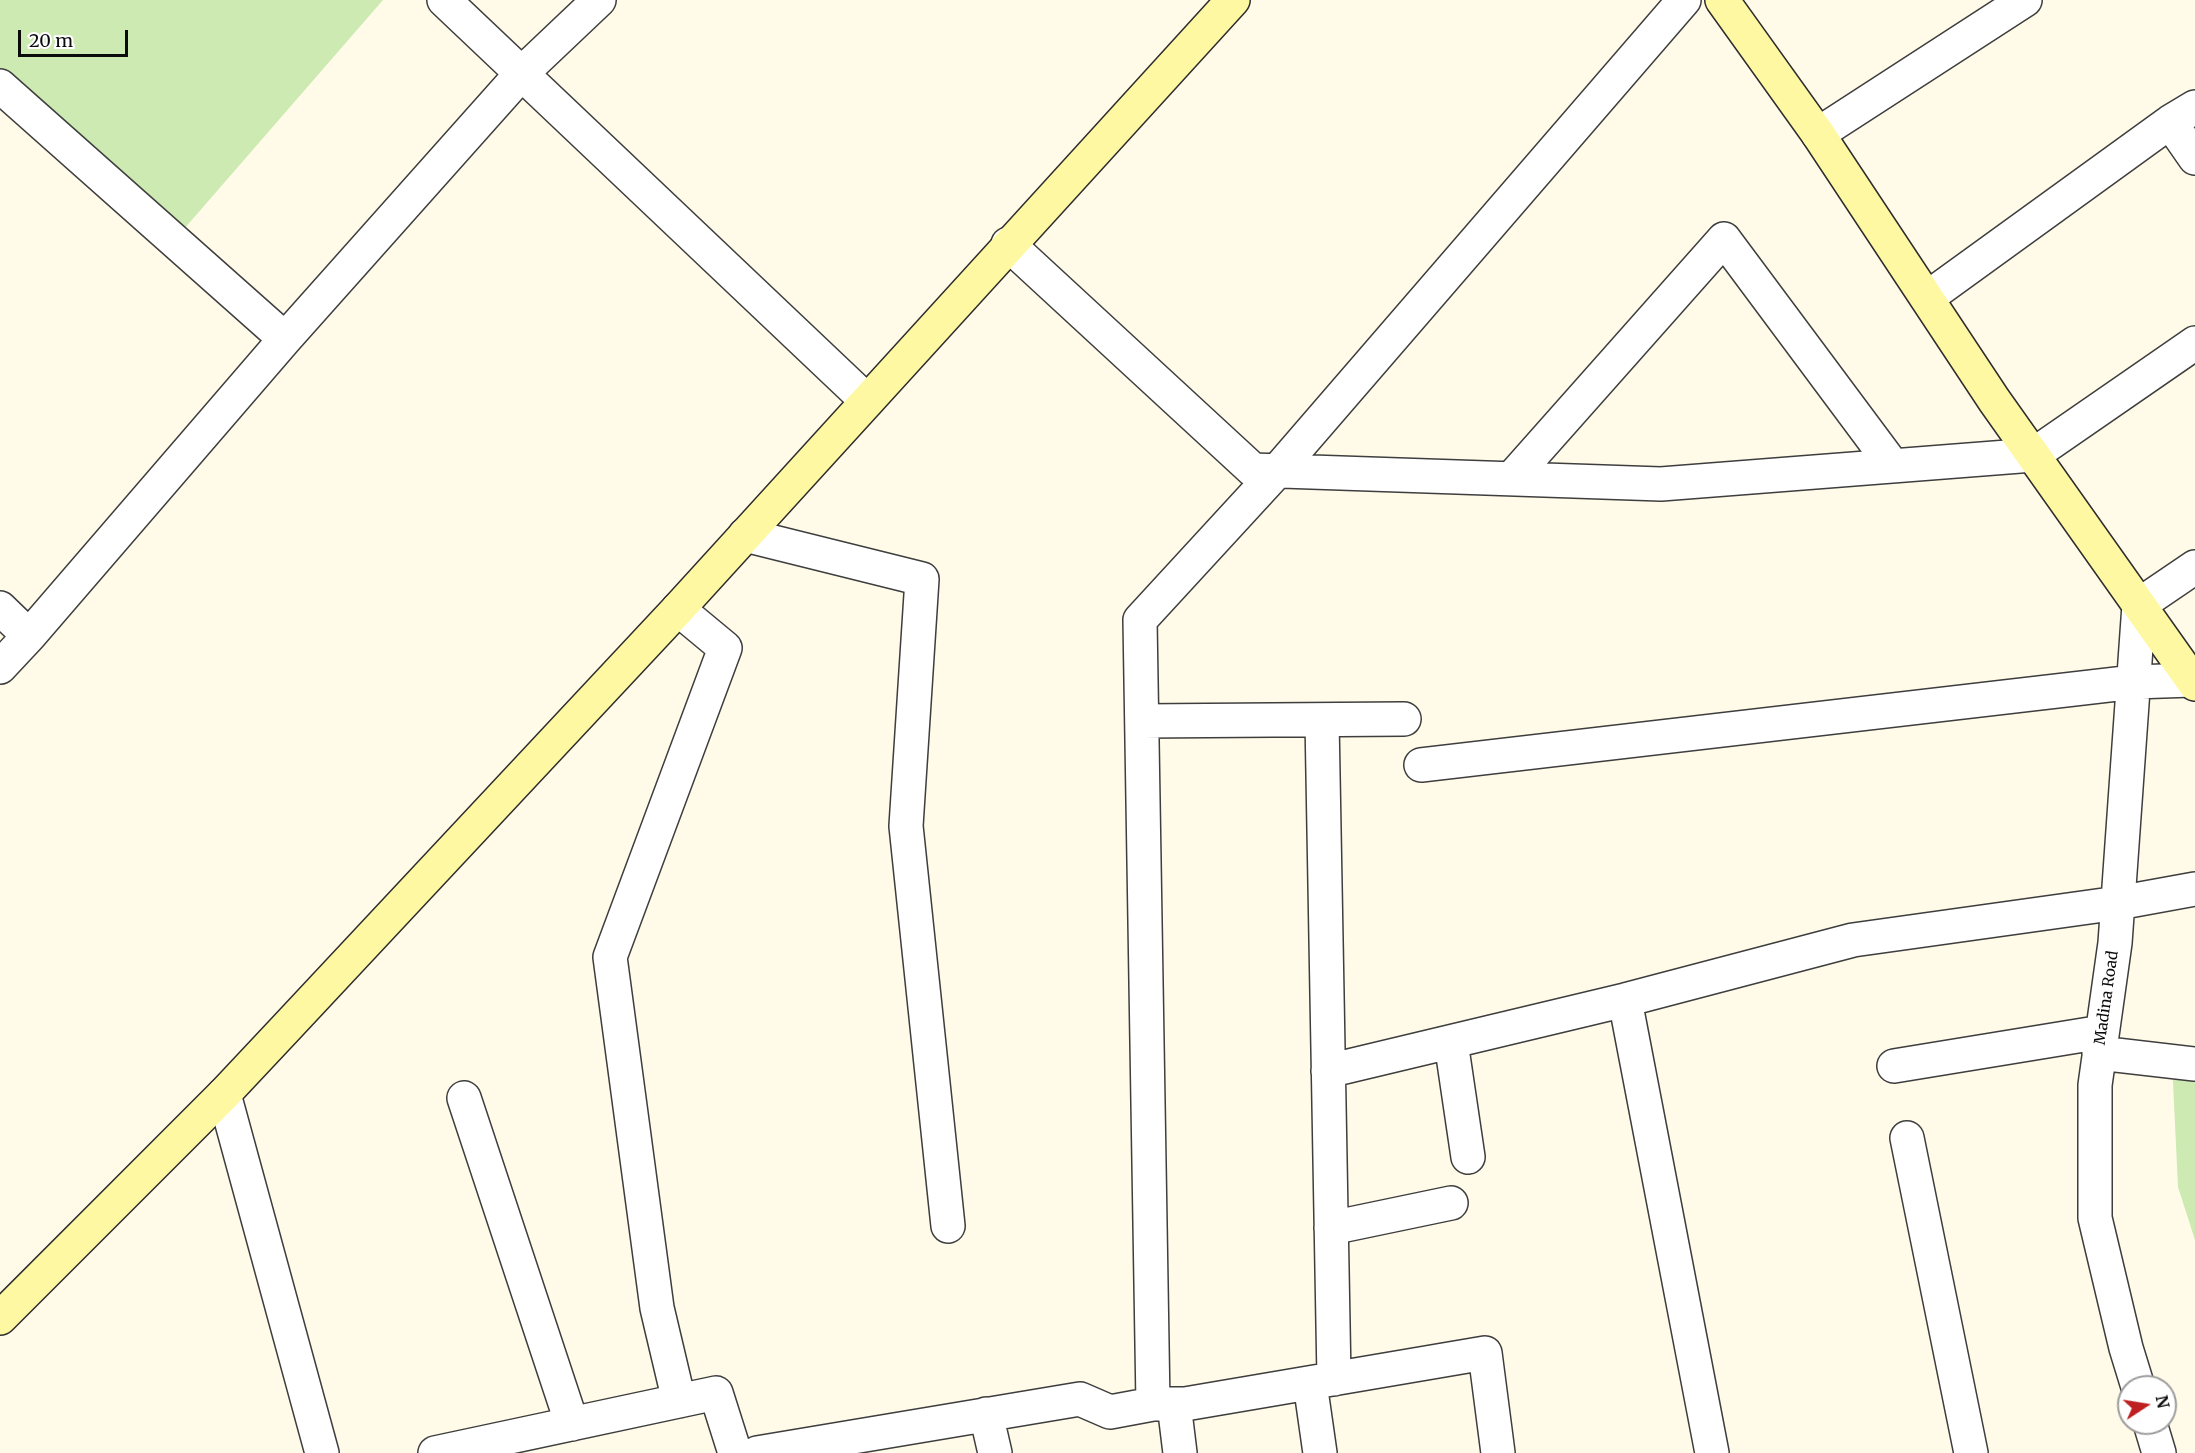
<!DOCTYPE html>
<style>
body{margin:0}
#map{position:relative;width:2195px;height:1453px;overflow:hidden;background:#fffbe8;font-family:Merriweather,serif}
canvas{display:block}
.north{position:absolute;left:2117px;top:1375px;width:60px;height:60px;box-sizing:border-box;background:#fff;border:2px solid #9d9d9d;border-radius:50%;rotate:78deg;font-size:16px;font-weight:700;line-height:24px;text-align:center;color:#0b0b0b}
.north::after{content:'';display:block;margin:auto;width:21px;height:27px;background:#be2022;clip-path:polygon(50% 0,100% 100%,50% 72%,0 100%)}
.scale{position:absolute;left:18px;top:30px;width:110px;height:27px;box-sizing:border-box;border:3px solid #0b0b0b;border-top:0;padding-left:8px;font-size:18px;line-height:21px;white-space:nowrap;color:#0b0b0b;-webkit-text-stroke:4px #fff;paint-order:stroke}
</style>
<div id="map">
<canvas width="2195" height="1453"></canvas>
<div class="north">N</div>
<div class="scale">20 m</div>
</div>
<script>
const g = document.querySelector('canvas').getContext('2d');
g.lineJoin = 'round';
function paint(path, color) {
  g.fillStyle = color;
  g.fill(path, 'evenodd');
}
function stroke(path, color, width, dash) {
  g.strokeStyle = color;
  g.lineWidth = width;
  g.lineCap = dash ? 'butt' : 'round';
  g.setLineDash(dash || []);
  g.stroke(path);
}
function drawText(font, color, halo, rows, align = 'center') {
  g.font = font + ' Merriweather,serif';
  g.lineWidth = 6;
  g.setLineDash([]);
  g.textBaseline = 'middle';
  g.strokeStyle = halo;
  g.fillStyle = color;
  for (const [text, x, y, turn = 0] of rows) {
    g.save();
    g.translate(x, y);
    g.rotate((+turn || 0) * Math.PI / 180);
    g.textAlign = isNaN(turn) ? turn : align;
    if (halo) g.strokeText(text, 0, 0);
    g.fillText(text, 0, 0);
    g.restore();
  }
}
const green = new Path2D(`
 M0,0H383L184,229L0,68Z
 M2172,1061L2195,1064V1240L2178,1187Z`);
const street = new Path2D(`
 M444,0L867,401
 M0,86L285,339
 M2170,122L2195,158
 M1818,134L2025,0
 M1008,244L1253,470L1661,484L2033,455L2195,343
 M1927,298L2170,122L2195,107
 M1512,478L1724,239L1893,466
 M745,535L922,579L906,826L948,1226
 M0,608L29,636
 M678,609L725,648L610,957L657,1308L679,1401
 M0,667L29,636L285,339L522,73L599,0
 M1322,720L1334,1379
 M1142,721L1404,719
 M1421,765L2134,682L2192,680
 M1625,1000L1712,1453
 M1451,1042L1468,1157
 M2099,1053L2195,1064
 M1894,1066L2102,1032
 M1328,1071L1625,1000L1853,940L2118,903L2195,889
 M224,1094L322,1453
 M464,1098L572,1424
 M1907,1138L1971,1453
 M1331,1228L1451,1203
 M1310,1383L1320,1453
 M2138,1387L2126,1348L2095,1218V1085L2115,943L2139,605L2195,567
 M1153,1404L1140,620L1278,470L1684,0
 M1174,1404L1180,1453
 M986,1414L995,1453
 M2150,1423L2159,1453
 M435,1453L716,1393L735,1453
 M757,1453L1080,1399L1110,1412L1153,1404H1185L1485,1353L1498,1453`);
const secondary = new Path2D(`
 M1722,0L1818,134L1994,400L2195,684
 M0,1318L224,1094L286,1028L678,609L1233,0`);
const streetNames = [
 ["Madina Road",2107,998,-82]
];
paint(green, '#cdeab2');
stroke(street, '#3e3e3e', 36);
stroke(secondary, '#2d2d2d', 36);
stroke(street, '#fff', 33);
stroke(secondary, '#fff8a3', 33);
drawText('15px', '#0b0b0b', '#fff', streetNames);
</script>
